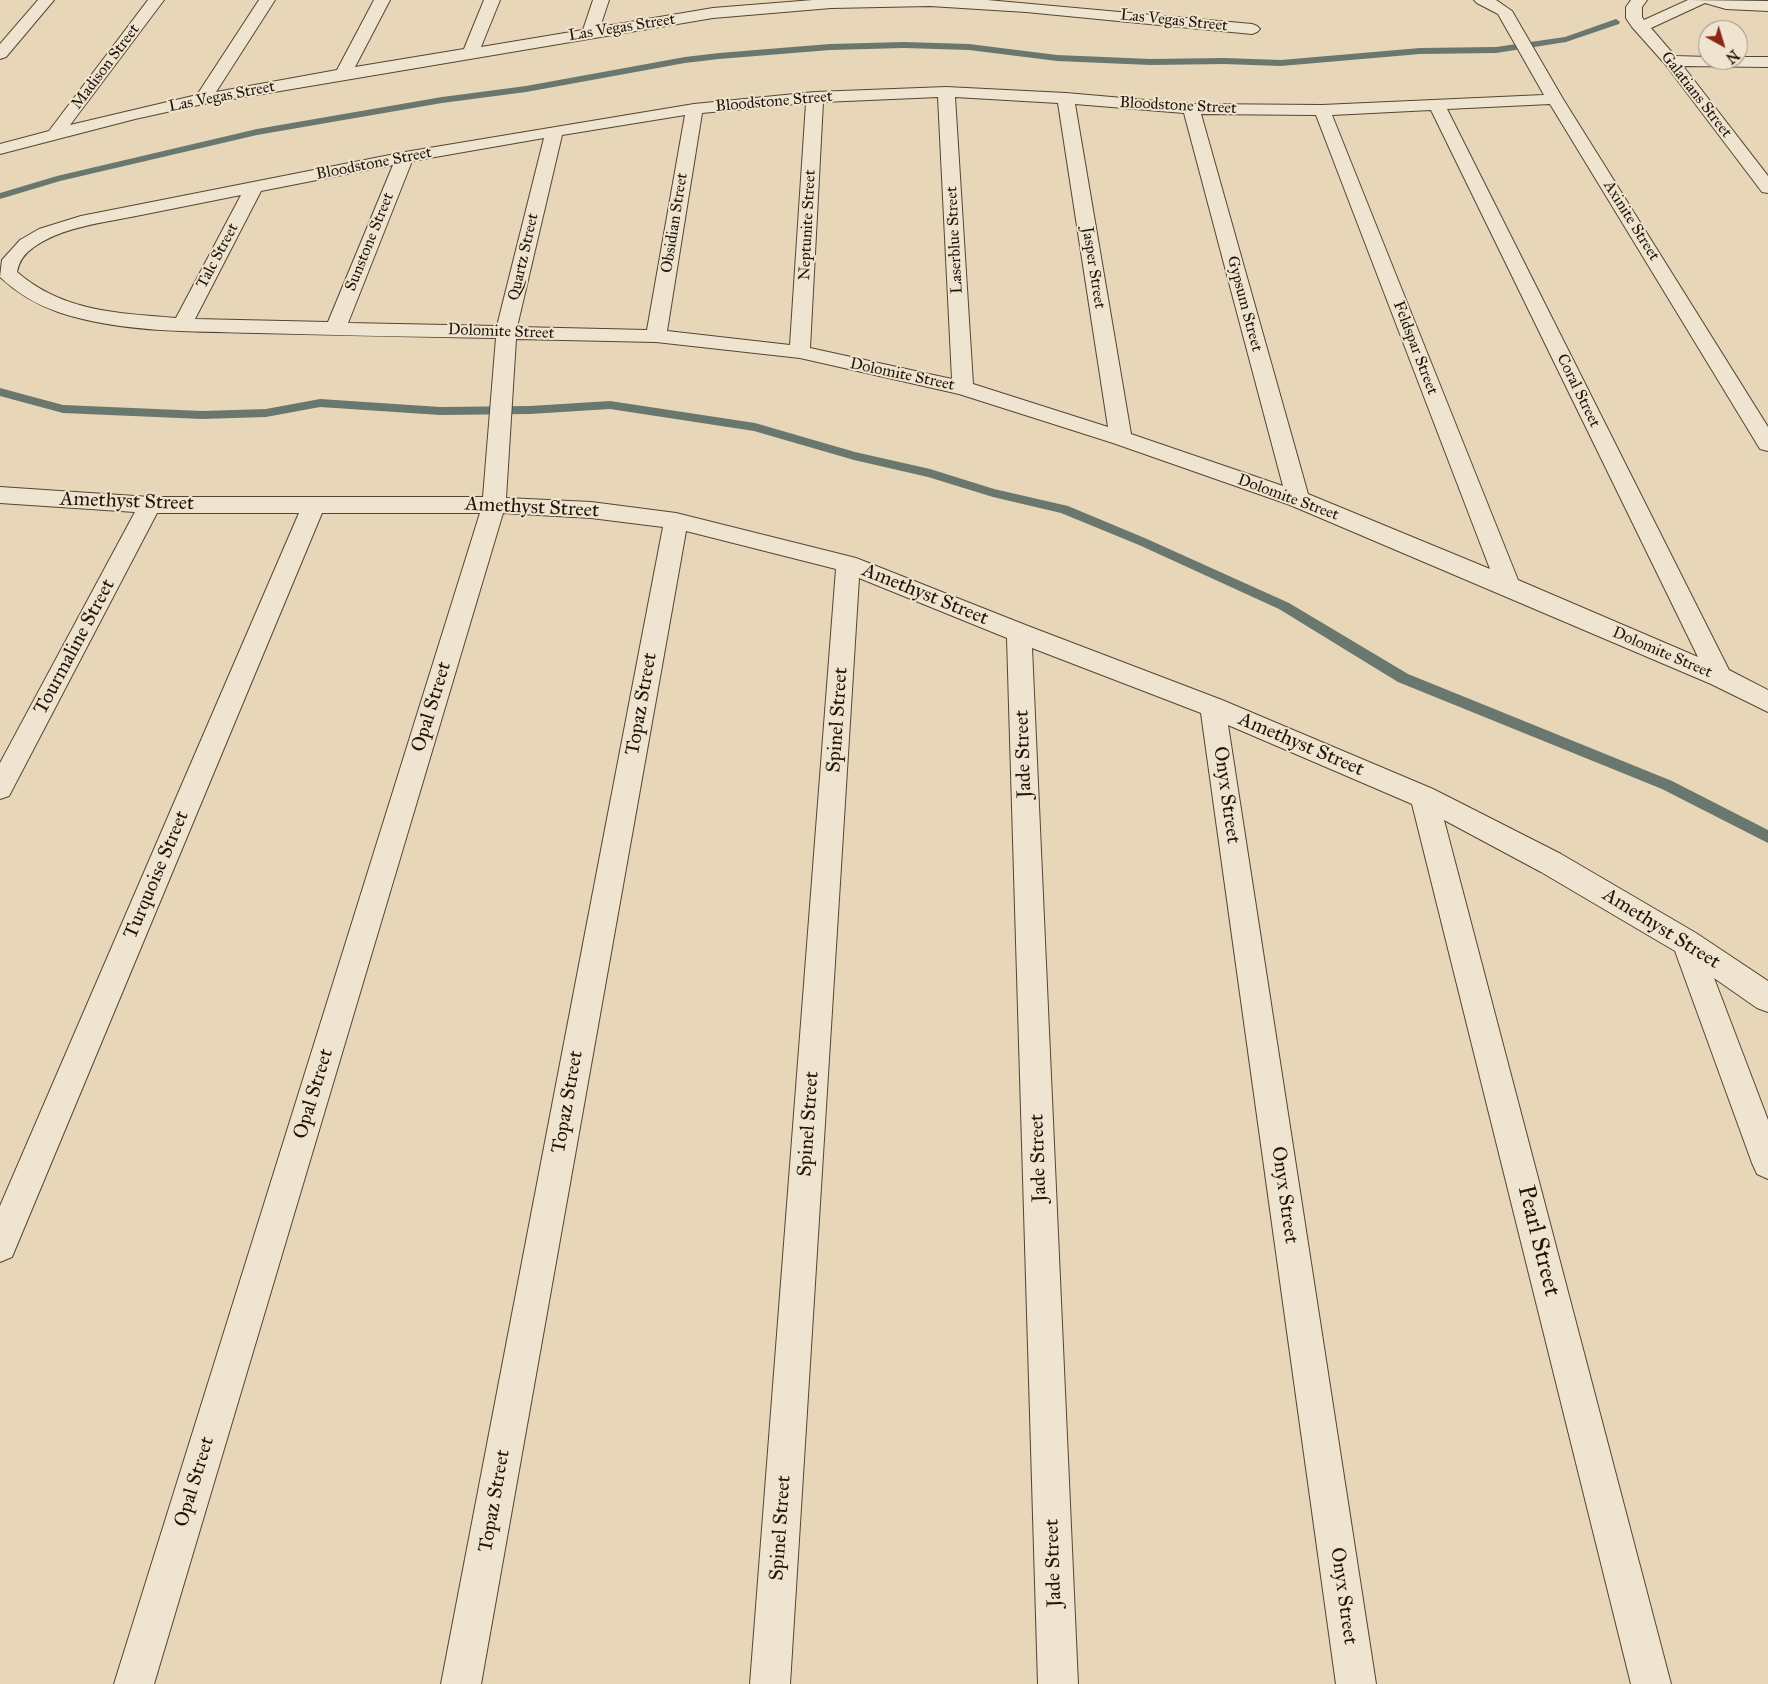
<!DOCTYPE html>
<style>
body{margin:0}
#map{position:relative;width:1768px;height:1684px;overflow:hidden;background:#e7d6b7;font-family:"IM FELL Great Primer",serif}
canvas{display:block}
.north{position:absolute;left:1698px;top:20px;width:50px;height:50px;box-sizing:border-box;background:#efe4d0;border:1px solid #9e9180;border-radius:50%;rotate:141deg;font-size:14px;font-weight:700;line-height:20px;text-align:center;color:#241509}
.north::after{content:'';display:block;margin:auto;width:18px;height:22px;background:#8f2418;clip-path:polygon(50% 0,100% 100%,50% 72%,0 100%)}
</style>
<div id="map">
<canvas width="1768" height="1684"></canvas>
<div class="north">N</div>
</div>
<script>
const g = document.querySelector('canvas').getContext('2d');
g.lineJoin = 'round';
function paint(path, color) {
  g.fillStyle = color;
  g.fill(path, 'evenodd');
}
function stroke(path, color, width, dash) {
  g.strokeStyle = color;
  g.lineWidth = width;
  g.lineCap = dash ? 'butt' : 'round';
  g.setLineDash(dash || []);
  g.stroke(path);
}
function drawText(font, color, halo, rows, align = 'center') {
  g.font = font + ' "IM FELL Great Primer",serif';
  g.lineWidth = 4;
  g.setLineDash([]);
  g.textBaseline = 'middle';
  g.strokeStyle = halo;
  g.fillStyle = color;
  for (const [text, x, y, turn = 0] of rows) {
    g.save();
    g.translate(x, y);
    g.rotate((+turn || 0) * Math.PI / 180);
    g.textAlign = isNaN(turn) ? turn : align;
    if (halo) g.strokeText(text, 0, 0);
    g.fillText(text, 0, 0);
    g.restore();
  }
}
const stream = new Path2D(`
 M1616,19L1620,22L1619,24L1566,42L1496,53L1420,54L1281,66L1224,64L1150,65L1057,61L969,50L904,48L830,50L719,59L685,63L526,92L442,103L257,135L60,181L0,199V193L57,176L257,129L442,97L526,86L685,57L719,53L830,44L904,42L969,44L1057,55L1150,59L1224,58L1281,60L1420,48L1496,47L1565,37Z
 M0,388L63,405L202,411L266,409L320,399L440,407L530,406L610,401L755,423L855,452L930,469L994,489L1068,506L1147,539L1289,603L1408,674L1672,781L1768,830V843L1662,789L1398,682L1279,609L1139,545L1061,513L993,497L928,477L854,460L754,431L610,409L530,414L440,415L320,407L266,417L202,419L63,413L0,396Z`);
const street = new Path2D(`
 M38,0H54L6,57L0,59V44Z
 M148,0H164L70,125L197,95L259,0H275L216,92L337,70L374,0H390L355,67L464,49L484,0H500L481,47L583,30L593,0H609L600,27L713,8L813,0H987L1252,24L1257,26L1260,29L1257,32L1252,34L1026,12L930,6L831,8L713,18L203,104L135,119L0,154V144L49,131Z
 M1474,0H1496L1512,11L1563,99L1768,427V451L1760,449L1550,104L1447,109L1729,670L1768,690V712L1711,684L1290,505L1113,443L959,394L800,358L656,342L516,339L506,498L591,502L676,513L856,558L1028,626L1222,700L1433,789L1561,854L1696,933L1768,981V1012L1757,1008L1714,978L1768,1120V1179L1757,1174L1752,1163L1675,951L1541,872L1444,820L1671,1684H1631L1412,804L1228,725L1376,1684H1336L1201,713L1032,648L1078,1684H1038L1007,638L859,578L790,1684H750L836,569L686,531L481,1684H441L663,527L591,518L503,513L154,1684H114L480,513H322L12,1257L0,1262V1206L299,513H157L9,796L0,799V763L135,512L0,503V487L150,497H483L496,338C416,337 336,335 257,333C191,331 120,333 58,312C35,304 17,293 0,277L2,260L20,240L39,229L81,216L405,152L694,104L815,92L946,87L1066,93L1191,104L1322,105L1544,95L1498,14L1477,3ZM938,97L952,379L810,348L823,102ZM955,97L1058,103L1108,427L973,384ZM806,103L790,345L667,331L702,113ZM1075,104L1184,113L1283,486L1131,434ZM1431,110L1698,657L1518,580L1332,115ZM1201,114L1316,115L1490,569L1308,494ZM685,115L647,330L517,327L562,135ZM544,138L497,326L348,323L412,161ZM393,165L328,322L195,319L261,191ZM241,195L176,318C118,313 63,312 17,272C19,261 24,254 34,247C62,227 102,223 136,216C171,209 206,202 241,195Z
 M1631,0H1647L1642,7V17L1644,20L1688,0L1768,1V11L1726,9L1705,3L1651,28L1675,56L1708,57V60H1738V57H1768V67L1683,66L1768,176V193L1762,192L1665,64L1632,27L1626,18V7Z`);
const farStreetnames = [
 ["Las Vegas Street",1174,21,6],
 ["Las Vegas Street",622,28,-9],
 ["Madison Street",106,67,-53],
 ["Galatians Street",1696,95,52],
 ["Las Vegas Street",222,97,-11],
 ["Bloodstone Street",774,102,-5],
 ["Bloodstone Street",1178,106,3],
 ["Bloodstone Street",374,164,-11],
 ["Axinite Street",1631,221,58],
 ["Obsidian Street",675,223,-81],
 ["Neptunite Street",808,225,-87],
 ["Laserblue Street",955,240,-93],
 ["Sunstone Street",370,242,-68],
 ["Talc Street",218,256,-62],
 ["Quartz Street",524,257,-77],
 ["Jasper Street",1093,268,81],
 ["Gypsum Street",1244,304,75],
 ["Dolomite Street",501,332,2],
 ["Feldspar Street",1415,348,69],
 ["Dolomite Street",902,375,12],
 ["Coral Street",1578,391,64],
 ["Dolomite Street",1288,498,20],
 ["Dolomite Street",1662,653,23]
];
const streetNames = [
 ["Amethyst Street",127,502,2],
 ["Amethyst Street",532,508,3],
 ["Amethyst Street",925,595,22],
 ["Tourmaline Street",75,647,-62],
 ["Topaz Street",642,704,-80],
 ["Opal Street",432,707,-73],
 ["Spinel Street",838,720,-86],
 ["Amethyst Street",1301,745,23],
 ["Jade Street",1024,754,-92],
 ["Onyx Street",1226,795,82],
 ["Turquoise Street",157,875,-67],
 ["Amethyst Street",1661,929,32],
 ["Opal Street",314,1094,-73],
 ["Topaz Street",568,1102,-80],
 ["Spinel Street",809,1124,-86],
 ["Jade Street",1039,1158,-92],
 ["Onyx Street",1284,1195,82],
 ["Opal Street",195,1482,-73],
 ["Topaz Street",495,1501,-80],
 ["Spinel Street",781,1528,-86],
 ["Jade Street",1054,1563,-92],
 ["Onyx Street",1343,1596,82]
];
const nearStreetnames = [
 ["Pearl Street",1538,1241,76]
];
paint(stream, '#69776e');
stroke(street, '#554534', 2);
paint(street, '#efe4d0');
drawText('16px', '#241509', '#efe4d0', farStreetnames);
drawText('20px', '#241509', '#efe4d0', streetNames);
drawText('24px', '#241509', '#efe4d0', nearStreetnames);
</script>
